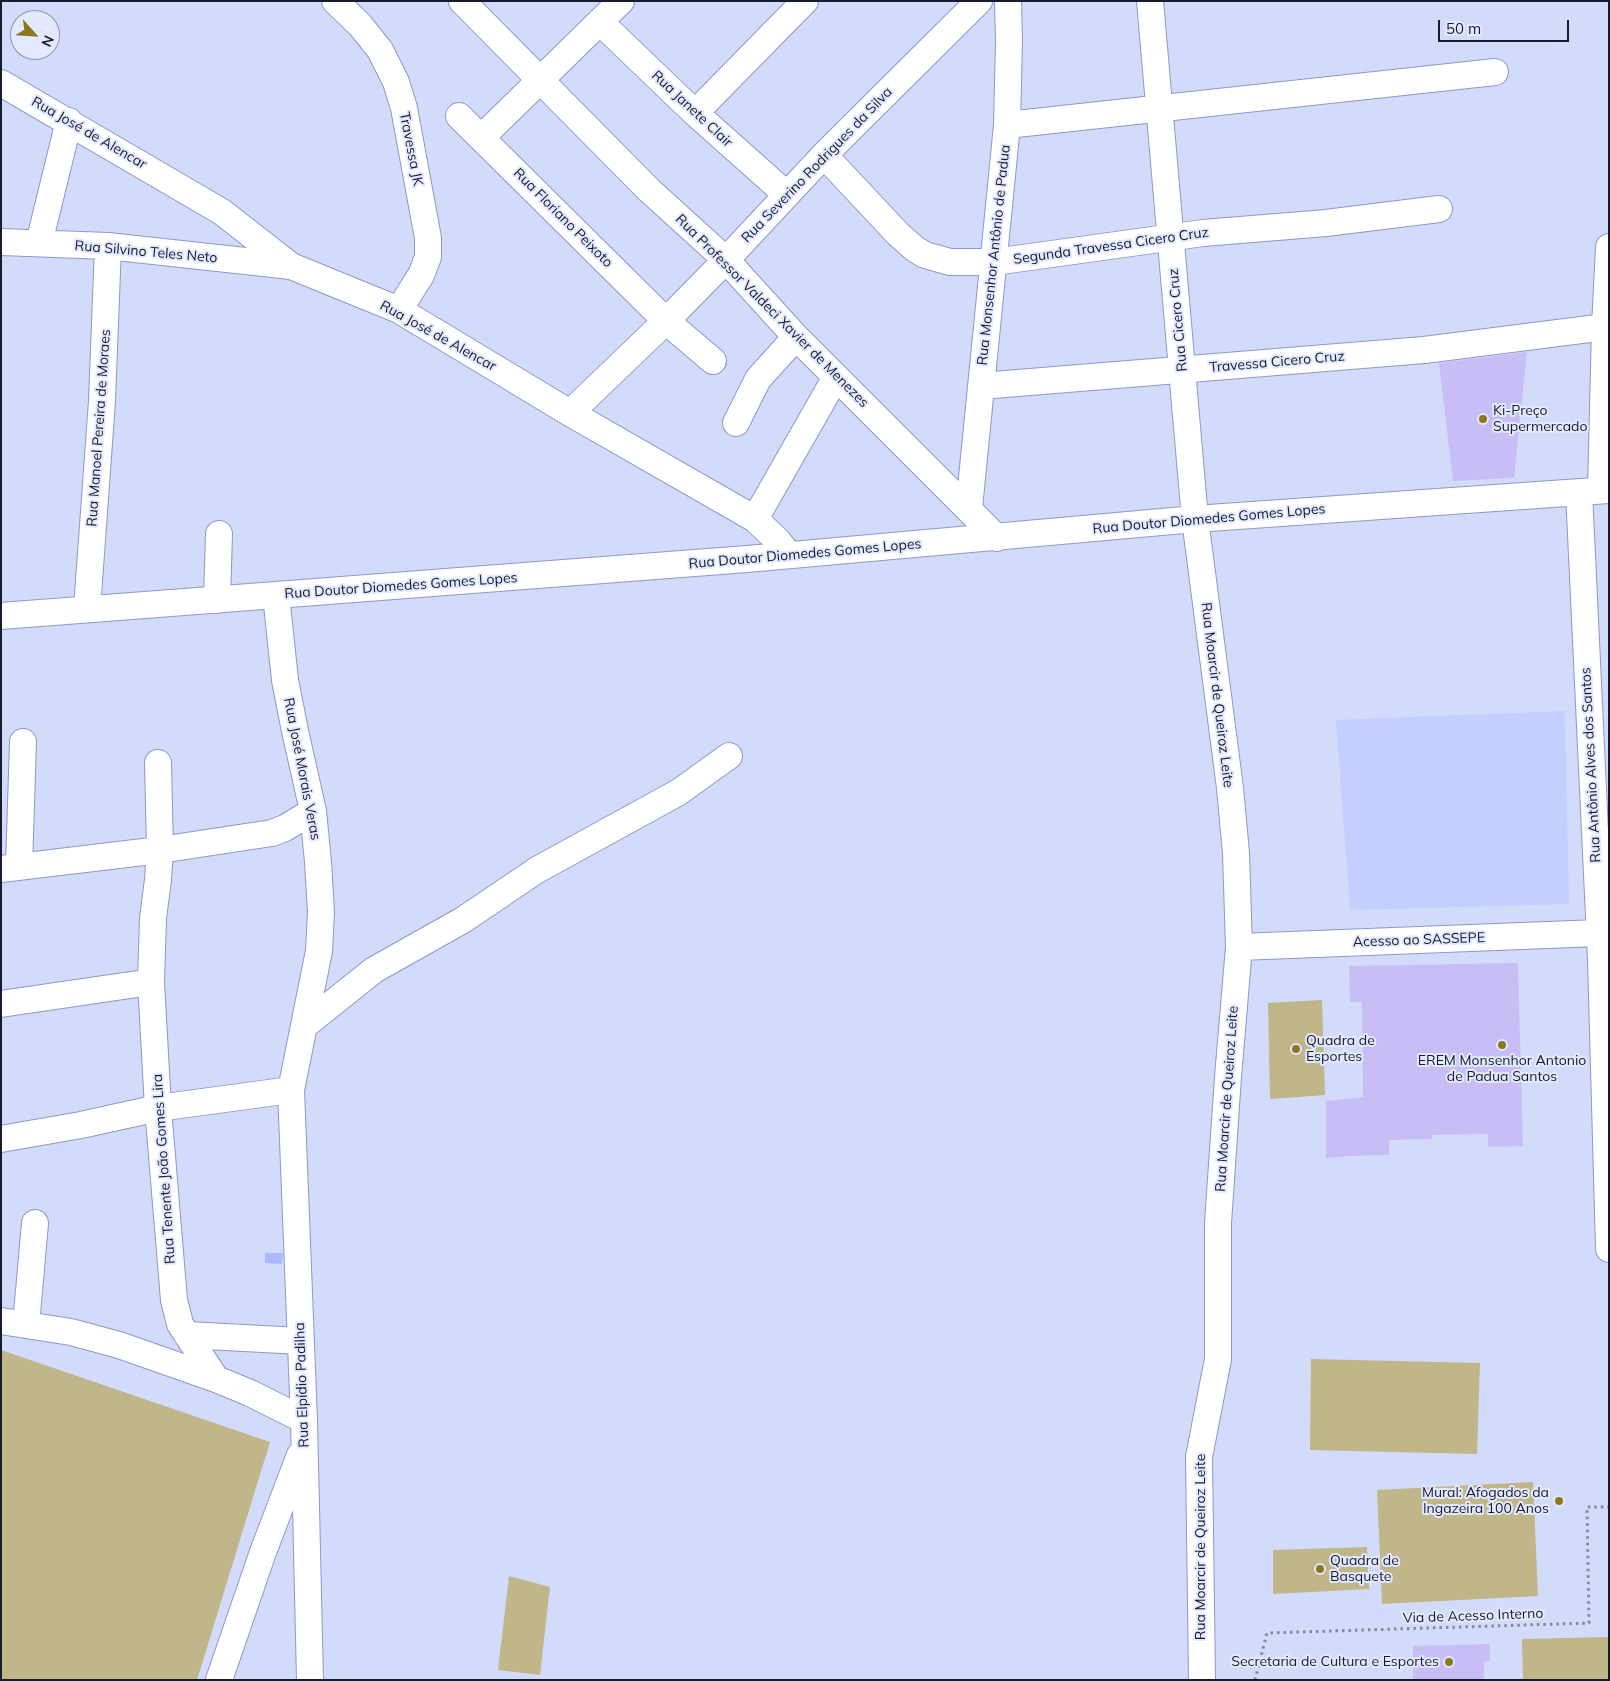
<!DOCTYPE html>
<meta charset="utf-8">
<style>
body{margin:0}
#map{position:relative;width:1610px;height:1681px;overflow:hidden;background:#d3dbfb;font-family:Mulish,sans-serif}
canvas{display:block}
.frame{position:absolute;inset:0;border:2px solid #171b2e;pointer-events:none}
.north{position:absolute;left:10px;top:10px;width:50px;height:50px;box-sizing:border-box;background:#e3e9fe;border:1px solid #9197ab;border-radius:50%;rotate:116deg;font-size:14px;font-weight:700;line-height:20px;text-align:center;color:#171b2e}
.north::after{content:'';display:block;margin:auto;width:18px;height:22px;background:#8e781d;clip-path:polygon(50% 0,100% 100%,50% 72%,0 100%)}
.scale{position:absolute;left:1438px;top:20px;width:131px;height:22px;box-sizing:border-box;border:2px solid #171b2e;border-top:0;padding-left:6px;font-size:15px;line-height:18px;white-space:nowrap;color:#171b2e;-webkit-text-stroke:4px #e3e9fe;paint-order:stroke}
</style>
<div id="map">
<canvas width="1610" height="1681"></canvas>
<div class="frame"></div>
<div class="north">N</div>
<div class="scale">50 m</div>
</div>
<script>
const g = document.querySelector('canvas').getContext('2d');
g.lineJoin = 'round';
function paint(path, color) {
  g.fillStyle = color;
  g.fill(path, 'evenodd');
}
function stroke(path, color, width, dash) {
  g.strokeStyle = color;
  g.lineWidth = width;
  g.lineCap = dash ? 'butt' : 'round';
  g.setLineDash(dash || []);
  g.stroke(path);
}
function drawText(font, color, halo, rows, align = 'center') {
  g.font = font + ' Mulish,sans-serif';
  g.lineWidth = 4;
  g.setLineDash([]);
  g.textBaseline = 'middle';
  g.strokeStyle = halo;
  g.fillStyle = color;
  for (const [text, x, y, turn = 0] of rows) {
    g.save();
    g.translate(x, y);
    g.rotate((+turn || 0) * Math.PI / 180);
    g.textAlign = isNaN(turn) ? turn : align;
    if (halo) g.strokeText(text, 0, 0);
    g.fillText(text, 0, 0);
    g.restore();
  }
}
const built = new Path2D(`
 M1565,711L1569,904L1350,910L1336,720Z`);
const green = new Path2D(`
 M1322,1000L1325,1095L1270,1099L1268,1003Z
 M1,1350L270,1442L197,1680H1Z
 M1311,1359L1480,1363L1477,1454L1310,1450Z
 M1533,1482L1538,1596L1382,1604L1377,1490Z
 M1367,1547L1369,1589L1273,1594V1550Z
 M509,1576L550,1587L540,1675L498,1670Z
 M1608,1637V1680H1523L1522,1639Z`);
const water = new Path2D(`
 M265,1253H283L282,1264L265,1263Z`);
const building = new Path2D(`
 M1527,352L1514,478L1453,481L1439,363Z
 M1518,963L1523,1146L1488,1147V1134L1432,1135V1139L1389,1140V1155L1350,1156L1326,1158V1101L1363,1097L1362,1002H1350L1349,966Z
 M1490,1644V1661L1484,1662V1680H1413V1646Z`);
const path = new Path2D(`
 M1255,1680L1267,1633L1589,1623L1587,1507H1609`);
const minor = new Path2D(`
 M335,1L360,25L380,50L396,82L404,108L428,238V257L421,275L399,310
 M462,1L649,190L726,260L796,337L997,538
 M1150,1L1195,519L1230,788L1236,853L1239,947L1228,1077L1218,1223V1359L1199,1457L1202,1680
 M600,22L695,113L786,194
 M1,83L222,212L291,266L399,310L570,413L755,519L778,541L789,555
 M695,113L805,1
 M459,116L666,321L713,361
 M1007,125L1495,72
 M482,137L621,1
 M824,155L898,234L915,249L925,255L950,262H994L1203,233L1326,223L1439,209
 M1,242L108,246L291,266
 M39,243L69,121
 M981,386L1424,350L1605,327
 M570,413L666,321L726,260L824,155L979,1
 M736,423L758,379L796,337
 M1601,490L1605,327L1609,247
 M1579,492L1601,959L1609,1249
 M969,508L1007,125L1009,41L1008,1
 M755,519L836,377
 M276,595L285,680L295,731L313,811L318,862L321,912L319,951L291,1090L304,1420L310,1680
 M217,600L219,534
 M87,609L102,401L108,246
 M1,616L747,559L1195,519L1609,490
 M158,763L160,850L158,880L153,918L151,982L158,1108L174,1300L180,1324L216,1379
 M19,867L23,742
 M1,869L160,850L272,833L285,828L313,811
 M1239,947L1599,933
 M1,1004L151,982
 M304,1026L374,970L463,920L537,870L679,792L729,756
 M1,1139L81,1125L158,1108L291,1090
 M1,1321L71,1332L119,1345L216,1379L250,1393L304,1420
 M26,1325L35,1223
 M187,1335L301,1341
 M219,1680L263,1552L300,1455`);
const markers = [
 [1483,419,5,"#8e781d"],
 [1502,1045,5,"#8e781d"],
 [1296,1049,5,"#8e781d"],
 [1559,1501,5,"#8e781d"],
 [1320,1569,5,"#8e781d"],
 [1449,1662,5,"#8e781d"]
];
const streetNames = [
 ["Rua Janete Clair",692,109,43],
 ["Rua José de Alencar",89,133,30],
 ["Travessa JK",411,149,79],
 ["Rua Severino Rodrigues da Silva",817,165,-46],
 ["Rua Floriano Peixoto",563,218,45],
 ["Segunda Travessa Cicero Cruz",1111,246,-8],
 ["Rua Silvino Teles Neto",146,252,5],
 ["Rua Monsenhor Antônio de Padua",994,255,-84],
 ["Rua Professor Valdeci Xavier de Menezes",772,311,45],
 ["Rua Cicero Cruz",1178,320,-95],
 ["Rua José de Alencar",438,336,29],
 ["Travessa Cicero Cruz",1277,362,-5],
 ["Rua Manoel Pereira de Moraes",99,428,-86],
 ["Rua Doutor Diomedes Gomes Lopes",1209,519,-5],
 ["Rua Doutor Diomedes Gomes Lopes",805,554,-5],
 ["Rua Doutor Diomedes Gomes Lopes",401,586,-4],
 ["Rua Moarcir de Queiroz Leite",1217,695,83],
 ["Rua Antônio Alves dos Santos",1591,765,-93],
 ["Rua José Morais Veras",302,769,79],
 ["Acesso ao SASSEPE",1419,940,-2],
 ["Rua Moarcir de Queiroz Leite",1227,1099,-86],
 ["Rua Tenente João Gomes Lira",164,1169,-94],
 ["Rua Elpídio Padilha",302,1385,-92],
 ["Rua Moarcir de Queiroz Leite",1201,1547,-90],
 ["Via de Acesso Interno",1473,1616,-2]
];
const poiNames = [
 ["Ki-Preço",1493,411],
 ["Supermercado",1493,427],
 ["Quadra de",1306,1041],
 ["Esportes",1306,1057],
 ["EREM Monsenhor Antonio",1502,1061,"center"],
 ["de Padua Santos",1502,1077,"center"],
 ["Mural: Afogados da",1549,1493,"right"],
 ["Ingazeira 100 Anos",1549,1509,"right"],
 ["Quadra de",1330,1561],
 ["Basquete",1330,1577],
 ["Secretaria de Cultura e Esportes",1439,1662,"right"]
];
paint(built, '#c3cffe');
paint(green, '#c1b58a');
paint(water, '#aab9fe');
paint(building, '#c9bdf5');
stroke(minor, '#8d98c9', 28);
stroke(path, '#8288a2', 3, [2.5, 4]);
stroke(minor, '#fff', 26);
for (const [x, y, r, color] of markers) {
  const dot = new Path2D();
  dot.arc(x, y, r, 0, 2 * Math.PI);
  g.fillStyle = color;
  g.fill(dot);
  stroke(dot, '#e3e9fe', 2);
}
drawText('14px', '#171b2e', '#e3e9fe', streetNames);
drawText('14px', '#171b2e', '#e3e9fe', poiNames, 'left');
</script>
